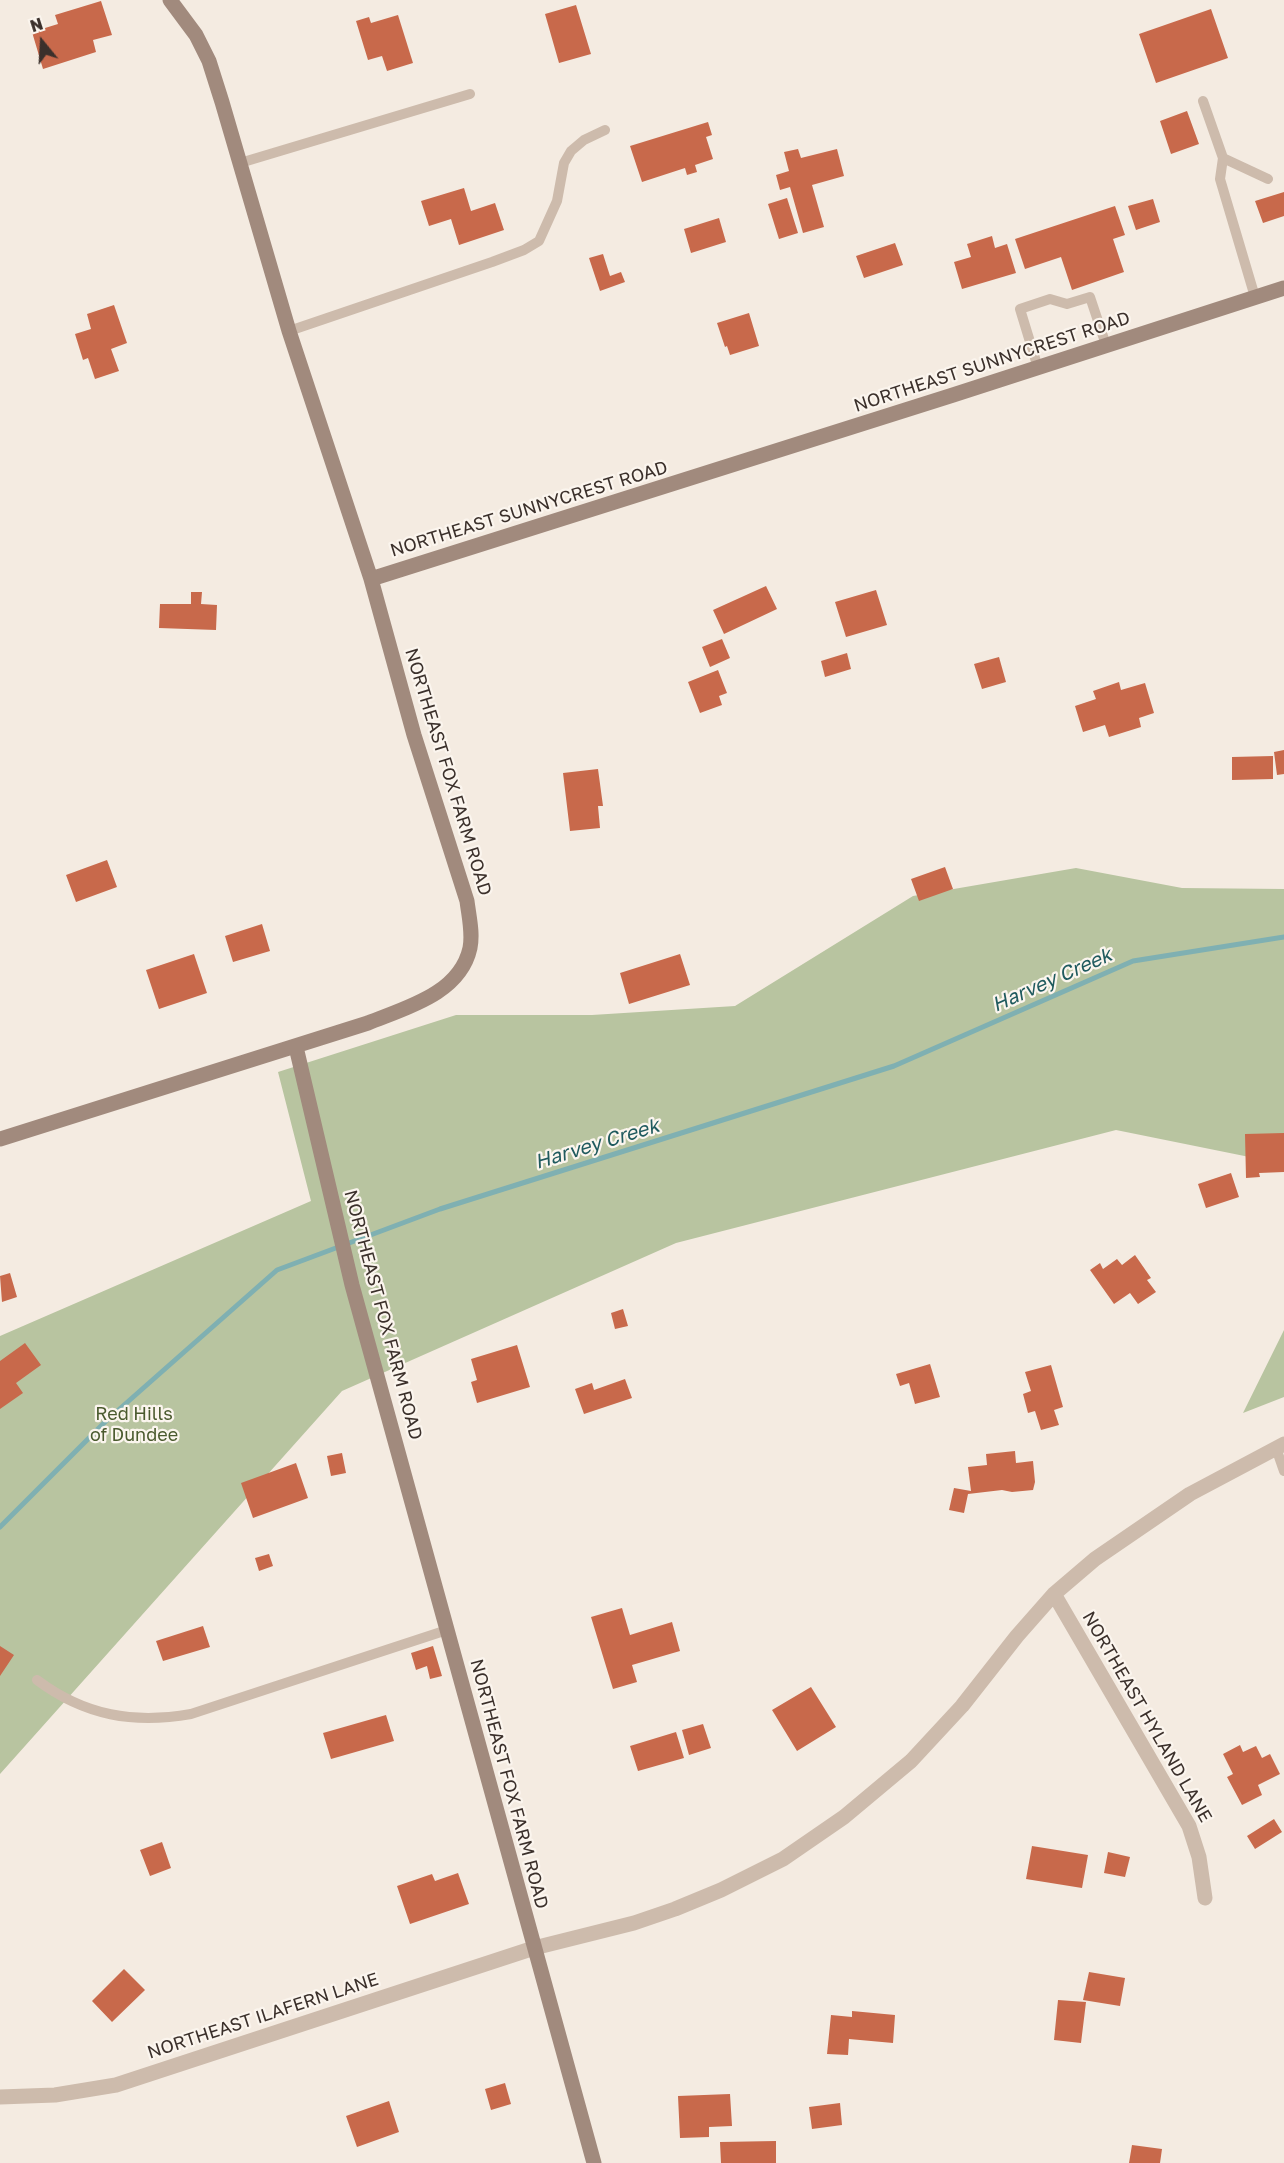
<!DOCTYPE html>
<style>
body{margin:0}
#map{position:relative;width:1284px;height:2163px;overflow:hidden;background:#f4ebe1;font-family:"Golos Text",sans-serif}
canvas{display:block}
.north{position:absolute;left:12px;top:12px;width:60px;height:60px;-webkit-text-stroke:4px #fbf5ee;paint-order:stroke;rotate:342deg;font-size:16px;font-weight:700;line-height:24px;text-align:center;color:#3b302b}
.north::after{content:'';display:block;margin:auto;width:21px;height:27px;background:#3b302b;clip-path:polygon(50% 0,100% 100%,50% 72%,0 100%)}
</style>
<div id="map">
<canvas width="1284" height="2163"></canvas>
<div class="north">N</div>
</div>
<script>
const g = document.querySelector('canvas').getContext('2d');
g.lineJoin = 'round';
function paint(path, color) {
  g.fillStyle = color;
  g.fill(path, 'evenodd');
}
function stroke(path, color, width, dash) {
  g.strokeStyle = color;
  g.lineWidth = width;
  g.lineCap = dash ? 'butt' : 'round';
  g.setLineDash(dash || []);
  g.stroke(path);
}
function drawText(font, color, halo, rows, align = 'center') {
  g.font = font + ' "Golos Text",sans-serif';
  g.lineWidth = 4.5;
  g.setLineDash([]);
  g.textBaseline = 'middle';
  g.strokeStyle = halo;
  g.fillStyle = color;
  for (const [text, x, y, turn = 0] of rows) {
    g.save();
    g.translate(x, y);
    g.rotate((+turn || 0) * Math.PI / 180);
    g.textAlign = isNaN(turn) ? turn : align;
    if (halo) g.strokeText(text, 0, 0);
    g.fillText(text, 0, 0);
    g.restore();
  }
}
const green = new Path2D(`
 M1076,868L1182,888L1284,889V1164L1116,1130L676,1243L342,1391L0,1774V1336L311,1201L278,1072L456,1015H592L735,1006L913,896Z
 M1284,1330V1397L1243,1413Z`);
const stream = new Path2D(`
 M0,1527L106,1421L277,1270L440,1209L894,1066L1133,961L1284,937`);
const building = new Path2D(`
 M101,1L112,35L93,40L96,52L43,69L32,32L58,24L55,15Z
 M576,5L591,54L559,63L545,14Z
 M1211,9L1228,58L1156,83L1139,34Z
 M398,15L413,63L387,71L382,56L368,60L356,21L369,17L371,23Z
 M1187,111L1199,144L1171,154L1160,121Z
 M708,122L712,135L706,137L713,159L695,165L697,172L687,175L685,168L642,182L630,146Z
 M798,149L801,158L837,149L844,176L812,185L824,227L803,233L790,187L780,190L776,175L789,171L784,152Z
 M464,188L471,211L495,203L504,230L459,245L451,219L429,226L421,201Z
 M1284,192V216L1263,223L1255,201Z
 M787,198L798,233L779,239L768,204Z
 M1153,199L1160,222L1136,230L1128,206Z
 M1115,206L1125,235L1113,239L1124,272L1072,290L1061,257L1025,269L1015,239Z
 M719,218L726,242L691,253L684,229Z
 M992,236L995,248L1007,244L1016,273L962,289L954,262L971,257L967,244Z
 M895,243L903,265L864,278L856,256Z
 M603,254L610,276L621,272L625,282L600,291L589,258Z
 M114,305L127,343L111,349L119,371L95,379L88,358L83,360L75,334L91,329L87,314Z
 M749,313L759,346L730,355L727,346L725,347L717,323Z
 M766,586L777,609L724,634L713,610Z
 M876,590L887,625L846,637L835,602Z
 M191,592H202L201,604L217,605L216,630L159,628L160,604H191Z
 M722,639L730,658L710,667L702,647Z
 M847,653L851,669L825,677L821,661Z
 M999,657L1006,682L982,689L974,664Z
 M718,670L727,693L719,696L722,705L700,713L688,682Z
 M1119,682L1121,690L1145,683L1154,713L1139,718L1141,727L1109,737L1105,725L1083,732L1075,706L1096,699L1093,691Z
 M1284,750V774L1277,775L1274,752Z
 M1273,756V779L1232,780V757Z
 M598,769L603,806H598L600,828L570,831L563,773Z
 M107,860L117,887L76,902L66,875Z
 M945,867L953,889L919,901L911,879Z
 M262,924L270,951L233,962L225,936Z
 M194,954L207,993L159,1009L146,970Z
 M680,954L690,985L629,1004L620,973Z
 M1284,1133V1172L1259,1173L1260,1177L1246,1178L1245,1134Z
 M1231,1173L1239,1197L1206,1208L1198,1184Z
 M1135,1255L1151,1278L1147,1280L1156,1292L1138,1304L1130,1293L1114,1304L1090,1270L1100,1263L1103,1269L1117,1259L1122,1265Z
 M10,1273L17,1297L2,1302L0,1276Z
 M623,1309L628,1326L615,1329L611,1313Z
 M25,1343L41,1365L16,1383L23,1393L0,1409V1361Z
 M517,1345L530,1387L477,1403L471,1382L477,1380L471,1359Z
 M930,1364L940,1397L915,1404L909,1383L900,1386L896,1374Z
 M1051,1365L1063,1407L1054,1410L1059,1425L1041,1430L1035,1411L1028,1413L1023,1394L1031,1391L1025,1372Z
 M625,1379L632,1398L584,1414L575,1389L592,1383L594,1390Z
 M1015,1451L1016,1463L1033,1461L1035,1482L1033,1490L1012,1492L1002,1490L968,1494L964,1513L949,1510L954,1488L971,1491L968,1467L987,1465L986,1454Z
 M342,1453L346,1473L331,1476L327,1456Z
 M296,1463L308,1498L253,1518L241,1483Z
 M269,1554L273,1566L259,1571L255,1558Z
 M622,1608L630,1635L672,1622L680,1651L632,1665L637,1682L613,1689L591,1617Z
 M203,1626L210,1647L163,1661L156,1641Z
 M0,1646L14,1655L0,1676Z
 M433,1646L442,1676L430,1679L427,1666L416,1670L411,1653Z
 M811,1687L836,1727L797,1751L772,1710Z
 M386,1715L394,1741L331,1759L323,1733Z
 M703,1724L711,1748L689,1755L682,1730Z
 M676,1732L684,1758L638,1771L630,1746Z
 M1240,1745L1243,1752L1256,1746L1262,1758L1270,1754L1280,1774L1258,1785L1262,1795L1242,1805L1227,1777L1233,1774L1223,1754Z
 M1274,1819L1282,1832L1255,1849L1247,1836Z
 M162,1842L171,1868L150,1876L140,1850Z
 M1032,1846L1088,1855L1082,1888L1026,1879Z
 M1108,1852L1130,1857L1125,1877L1104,1873Z
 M458,1873L469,1904L410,1924L397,1886L432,1874L435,1881Z
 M124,1969L145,1990L112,2022L92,2001Z
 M1089,1972L1125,1978L1120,2006L1083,2000Z
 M1058,2000L1086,2002L1081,2043L1054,2040Z
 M852,2011L895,2015L893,2043L849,2039L848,2055L827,2054L831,2015L852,2017Z
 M505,2083L511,2104L491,2110L485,2089Z
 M730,2094L732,2126L709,2127V2137L680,2138L678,2096Z
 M389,2101L399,2132L357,2147L346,2116Z
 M840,2103L842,2125L812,2129L809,2107Z
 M776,2141V2163H721L720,2142Z
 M1132,2145L1162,2149L1160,2163H1129Z`);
const lane = new Path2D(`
 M1203,101L1223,158
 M240,163L470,94
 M1255,297L1220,179L1223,158L1268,179
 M289,331L492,262L524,250L539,241L557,201L564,163L571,151L584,140L605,130
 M1038,368L1020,309L1050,299L1067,304L1090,297L1106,345
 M1276,1448L1284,1471
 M37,1680C85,1716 134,1724 191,1714L447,1630`);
const street = new Path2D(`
 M1054,1594L1189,1826L1199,1857L1205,1898
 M0,2097L55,2095L116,2085L534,1948L634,1923L675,1909L721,1890L783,1859L844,1817L911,1761L962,1706L1017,1636L1054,1594L1095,1559L1190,1494L1284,1444`);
const secondary = new Path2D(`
 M371,579L953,395L1284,288
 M296,1047L352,1285L594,2163
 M0,1139L368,1023C405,1008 460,994 470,948C473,933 469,917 467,901L414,735L371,579L289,331L222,102L209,61L196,35L170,0`);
const streetNames = [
 ["NORTHEAST SUNNYCREST ROAD",992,362,-18],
 ["NORTHEAST SUNNYCREST ROAD",529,509,-17],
 ["NORTHEAST FOX FARM ROAD",448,772,73],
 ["NORTHEAST FOX FARM ROAD",383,1315,75],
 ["NORTHEAST HYLAND LANE",1147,1717,60],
 ["NORTHEAST FOX FARM ROAD",509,1784,75],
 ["NORTHEAST ILAFERN LANE",263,2016,-18]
];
const parkNames = [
 ["Red Hills",134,1414],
 ["of Dundee",134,1435]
];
const waterNames = [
 ["Harvey Creek",1052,980,-24],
 ["Harvey Creek",597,1144,-17]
];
paint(green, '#b8c4a0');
stroke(stream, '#7fb0b2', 5);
paint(building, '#c8694b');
stroke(lane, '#cdbbac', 10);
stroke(street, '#cdbbac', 15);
stroke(secondary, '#a18a7d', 15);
drawText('18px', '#3b302b', '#fbf5ee', streetNames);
drawText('18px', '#4a5a2e', '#fbf5ee', parkNames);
drawText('italic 20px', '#1f5a5e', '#fbf5ee', waterNames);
</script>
